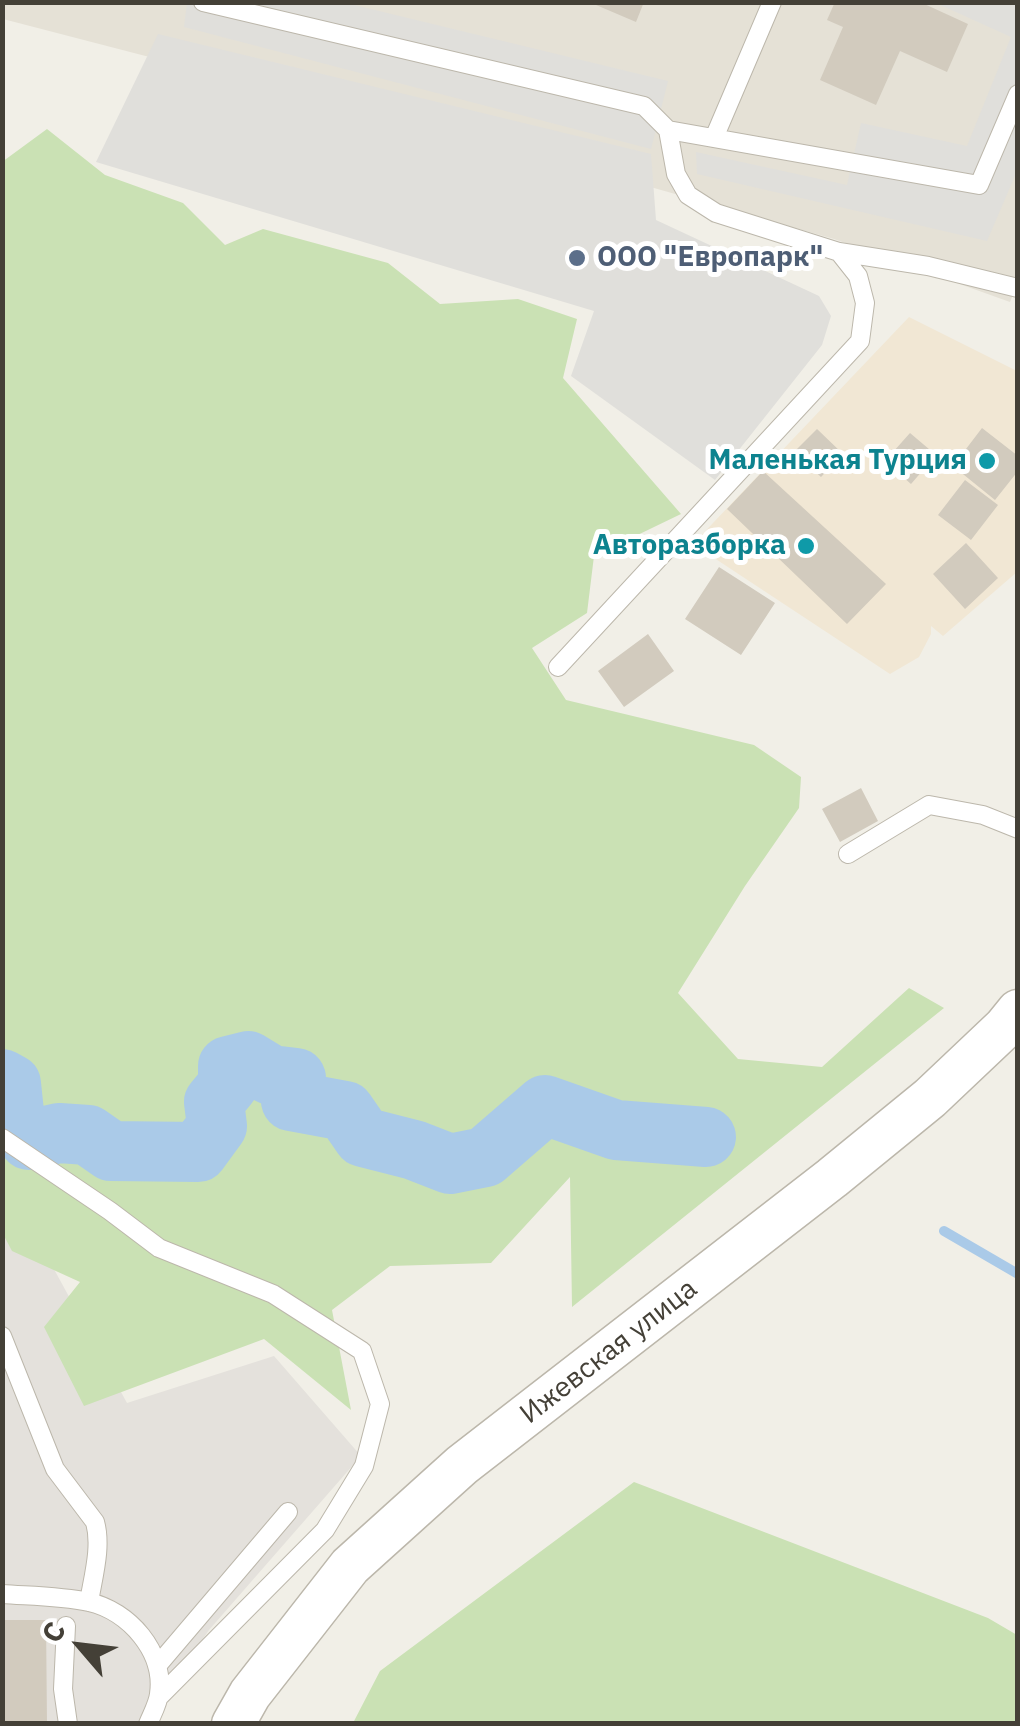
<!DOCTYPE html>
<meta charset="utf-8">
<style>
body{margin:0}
#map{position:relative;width:1020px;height:1726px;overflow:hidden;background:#f1efe7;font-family:"IBM Plex Sans",sans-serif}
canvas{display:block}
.frame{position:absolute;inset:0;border:5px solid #444037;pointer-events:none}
.north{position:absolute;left:30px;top:1596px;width:100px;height:100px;-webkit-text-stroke:8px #fff;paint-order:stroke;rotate:298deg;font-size:28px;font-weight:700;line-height:40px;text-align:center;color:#444037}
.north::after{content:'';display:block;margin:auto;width:35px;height:45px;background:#444037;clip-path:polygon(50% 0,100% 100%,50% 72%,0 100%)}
</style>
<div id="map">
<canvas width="1020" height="1726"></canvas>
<div class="frame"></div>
<div class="north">С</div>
</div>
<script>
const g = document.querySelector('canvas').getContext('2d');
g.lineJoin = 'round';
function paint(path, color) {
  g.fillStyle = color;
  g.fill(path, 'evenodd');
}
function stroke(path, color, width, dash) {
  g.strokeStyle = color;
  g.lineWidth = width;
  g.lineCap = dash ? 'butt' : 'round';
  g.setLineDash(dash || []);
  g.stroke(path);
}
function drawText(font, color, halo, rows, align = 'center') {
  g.font = font + ' "IBM Plex Sans",sans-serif';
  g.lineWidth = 10;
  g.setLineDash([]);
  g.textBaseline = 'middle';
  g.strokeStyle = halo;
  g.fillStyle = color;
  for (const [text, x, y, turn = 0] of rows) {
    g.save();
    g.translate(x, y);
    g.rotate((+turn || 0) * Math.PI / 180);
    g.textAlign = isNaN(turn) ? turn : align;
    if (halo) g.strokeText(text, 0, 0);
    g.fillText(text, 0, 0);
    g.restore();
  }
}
const residential = new Path2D(`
 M2,3H1017V285L1010,302L834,239L654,188L3,19Z`);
const commercial = new Path2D(`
 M909,317L1017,371V572L943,636L931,626V634L919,657L890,674L693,544Z`);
const industrial = new Path2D(`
 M3,1235L43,1249L127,1403L274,1356L361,1456L209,1630L145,1723L3,1724Z`);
const green = new Path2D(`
 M47,129L105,175L183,203L225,245L263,229L388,263L440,304L518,299L577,319L563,378L681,514L594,556L587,613L532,648L566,700L754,745L801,777L799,808L745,886L678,993L738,1059L822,1067L909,988L944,1008L572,1307L570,1177L491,1263L390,1266L332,1310L351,1410L264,1339L84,1406L44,1327L80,1282L12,1251L3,1234L2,162Z
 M634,1482L988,1618L1017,1635V1723H353L380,1671Z`);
const parking = new Path2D(`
 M187,3H346L668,81L651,149L184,27Z
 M936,3H1017V171L987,241L697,174L696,152L847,185L861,123L967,146L1011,37Z
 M158,34L651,154L656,220L819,296L831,316L822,345L715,480L571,376L594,311L96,162Z`);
const stream = new Path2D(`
 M944,1231L1018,1274`);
const river = new Path2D(`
 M2,1079L11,1084L15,1122L29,1140L59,1133L88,1135L111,1151L198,1152L217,1126L214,1102L228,1085V1066L248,1061L271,1075L296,1078L291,1101L345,1111L363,1137L414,1150L450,1164L485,1157L545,1105L616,1130L706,1137`);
const building = new Path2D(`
 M589,2H644L636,22Z
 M835,2H920L968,24L947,72L900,51L876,105L820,80L843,27L827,20Z
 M982,428L1018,456V471L995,500L953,466Z
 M817,429L843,454L821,477L794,452Z
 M910,433L936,455L911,484L885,461Z
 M763,471L886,584L847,624L727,509Z
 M965,480L998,505L971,540L938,515Z
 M966,543L998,578L965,609L933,574Z
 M719,567L775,603L741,655L685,619Z
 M648,634L674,671L624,707L598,671Z
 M861,788L878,821L840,842L822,809Z
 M2,1620H46L47,1724H2Z`);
const service = new Path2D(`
 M203,2L644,106L668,130L979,185L1018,94
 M714,138L772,2
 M839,252L928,266L1018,288
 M558,667L860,341L865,303L858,276L839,252L716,213L688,195L676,174L668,130
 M848,854L929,805L983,815L1018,829
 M2,1138L110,1211L159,1248L273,1294L362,1351L380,1404L364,1466L325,1530L159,1697
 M2,1336L55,1469L95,1522C102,1547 93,1577 89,1602
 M2,1594C31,1596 61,1596 89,1602C129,1611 165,1652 159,1694C158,1704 152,1714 148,1724
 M66,1626L63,1689L68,1724
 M157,1666L288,1512`);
const tertiary = new Path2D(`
 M233,1724L250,1694L350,1566L462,1465L832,1178L930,1098L1005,1027L1018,1011`);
const markers = [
 [577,258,10,"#5c6f8a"],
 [987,461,10,"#0f9aa8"],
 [806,546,10,"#0f9aa8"]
];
const serviceNames = [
 ["ООО \"Европарк\"",597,258]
];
const cultureNames = [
 ["Маленькая Турция",967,461],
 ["Авторазборка",786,546]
];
const streetNames = [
 ["Ижевская улица",609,1352,-38]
];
paint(residential, '#e5e1d6');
paint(commercial, '#f1e7d4');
paint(industrial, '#e4e1dc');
paint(green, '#cae1b4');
paint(parking, '#e0dfdb');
stroke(stream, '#aacae8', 10);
stroke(river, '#aacae8', 60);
paint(building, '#d2cbbe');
stroke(service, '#bcb7ab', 20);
stroke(tertiary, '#bcb7ab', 45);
stroke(service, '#fff', 18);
stroke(tertiary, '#fff', 42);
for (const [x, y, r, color] of markers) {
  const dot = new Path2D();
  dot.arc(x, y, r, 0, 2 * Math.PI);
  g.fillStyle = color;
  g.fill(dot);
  stroke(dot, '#fff', 4);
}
drawText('bold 28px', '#4e5e75', '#fff', serviceNames, 'left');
drawText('bold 28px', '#0d838f', '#fff', cultureNames, 'right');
drawText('28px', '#444037', '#fff', streetNames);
</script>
